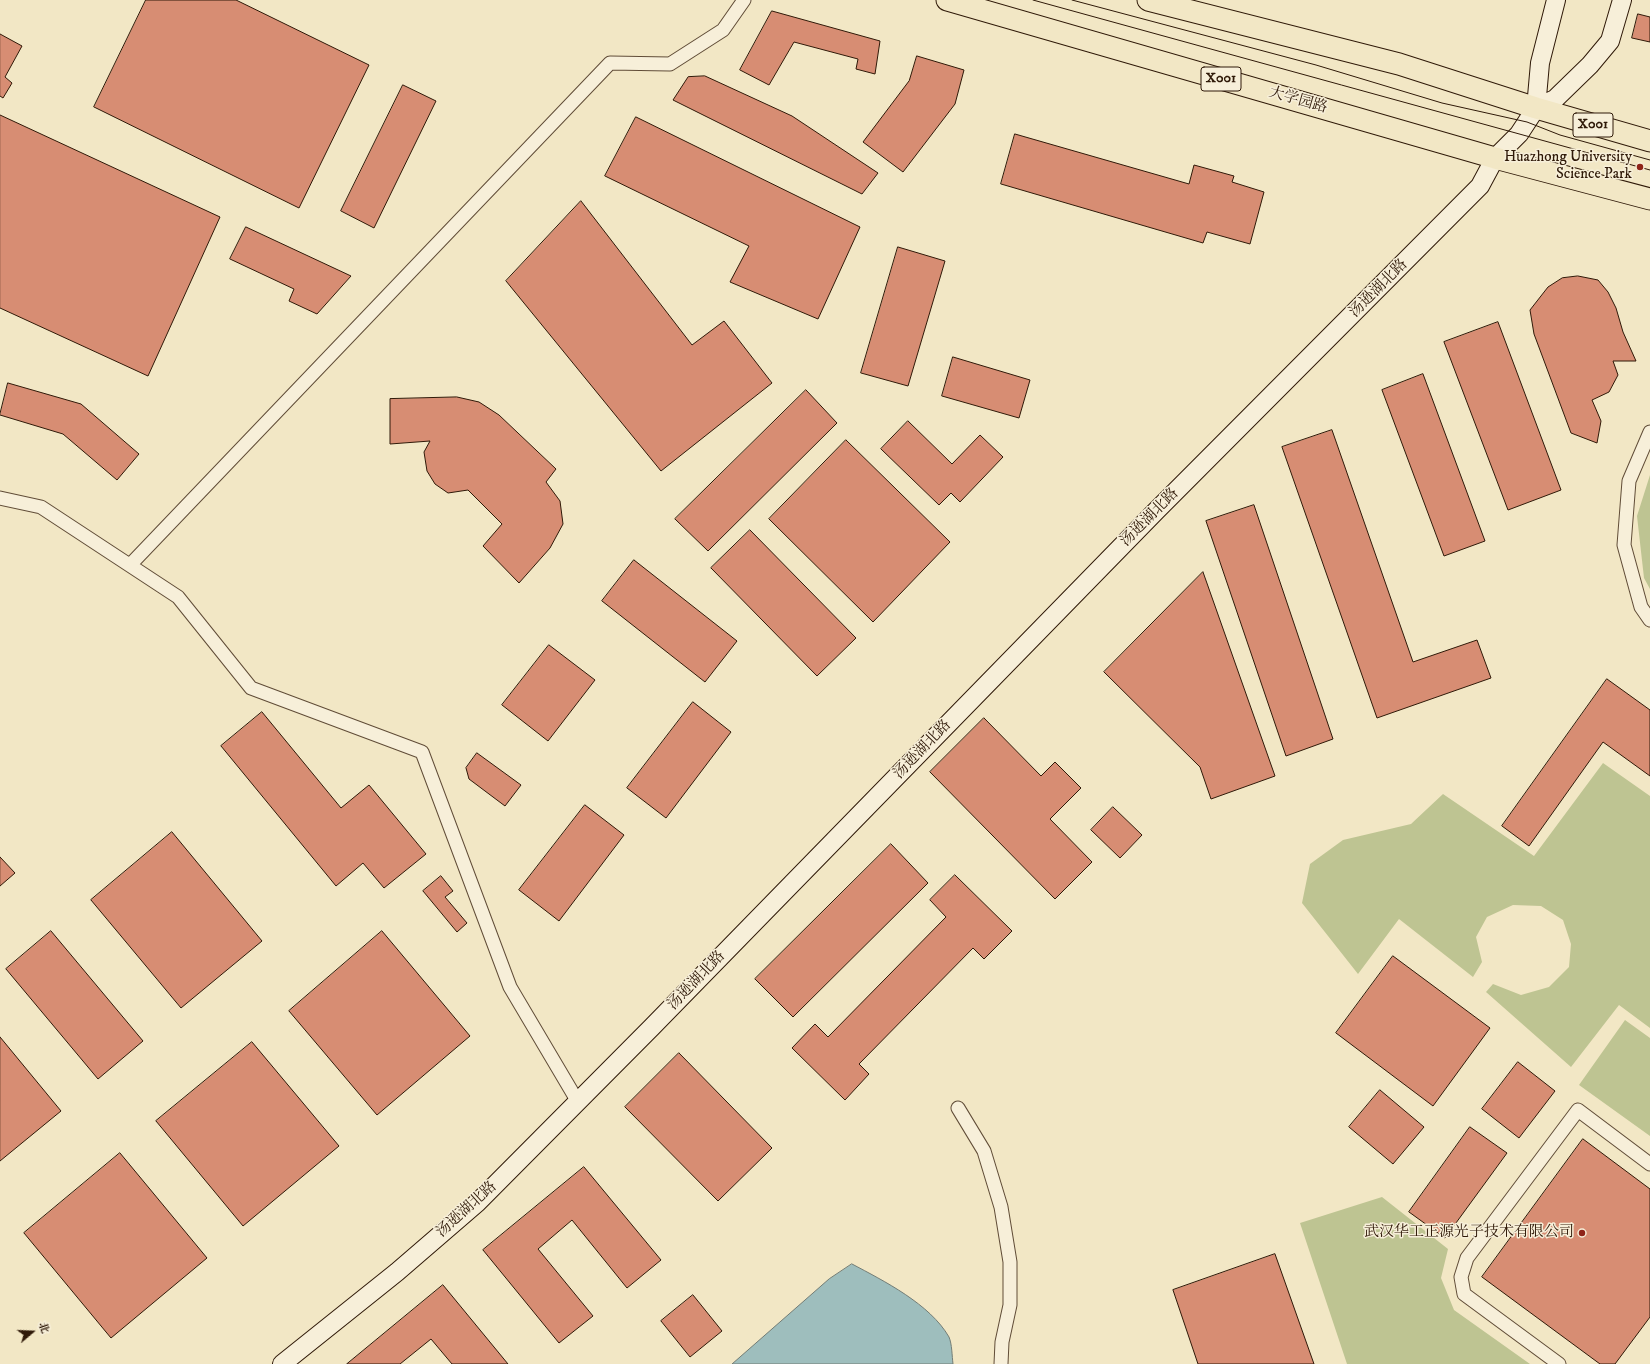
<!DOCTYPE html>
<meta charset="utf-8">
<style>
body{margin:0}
#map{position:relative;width:1650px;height:1364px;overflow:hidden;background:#f2e7c5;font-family:"IM FELL DW Pica","Noto Serif SC",serif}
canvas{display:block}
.north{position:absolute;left:12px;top:1312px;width:40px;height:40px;-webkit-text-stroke:3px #f7efd9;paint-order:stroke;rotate:71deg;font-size:11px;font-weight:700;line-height:16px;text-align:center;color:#2f1908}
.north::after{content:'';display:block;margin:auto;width:14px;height:18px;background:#2f1908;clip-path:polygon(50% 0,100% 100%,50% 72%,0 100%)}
</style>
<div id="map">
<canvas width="1650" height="1364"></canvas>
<div class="north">北</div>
</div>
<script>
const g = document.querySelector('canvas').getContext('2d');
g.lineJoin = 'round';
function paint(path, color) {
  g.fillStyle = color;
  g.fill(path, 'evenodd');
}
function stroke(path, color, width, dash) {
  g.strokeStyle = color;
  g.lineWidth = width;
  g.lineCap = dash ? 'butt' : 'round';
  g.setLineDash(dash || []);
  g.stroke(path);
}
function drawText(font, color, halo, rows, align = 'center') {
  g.font = font + ' "IM FELL DW Pica","Noto Serif SC",serif';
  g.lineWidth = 3;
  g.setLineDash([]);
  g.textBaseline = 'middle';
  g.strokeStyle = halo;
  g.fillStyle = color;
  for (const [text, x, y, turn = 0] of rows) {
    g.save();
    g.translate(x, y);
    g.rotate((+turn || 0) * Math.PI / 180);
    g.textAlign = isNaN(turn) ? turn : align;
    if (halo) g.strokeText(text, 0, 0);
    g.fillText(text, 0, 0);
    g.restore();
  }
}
const green = new Path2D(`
 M1650,475V589L1644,578L1637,516Z
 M1603,763L1650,796V1028L1619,1005L1571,1067L1486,992L1493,984L1521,995L1549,987L1569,967L1571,944L1563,920L1541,906L1513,905L1487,917L1476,937L1482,962L1473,977L1399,919L1358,974L1302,903L1310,864L1343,840L1411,824L1443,794L1534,856Z
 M1625,1020L1650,1038V1136L1579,1085Z
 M1382,1197L1448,1249L1441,1278L1454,1310L1530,1364H1347L1300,1223Z`);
const water = new Path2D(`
 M852,1264C884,1281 930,1304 949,1337C952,1344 952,1356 953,1364H732L829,1279Z`);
const building = new Path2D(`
 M146,0H236L369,65L299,208L94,107Z
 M772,11L880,41L875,74L856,69L858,59L794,42L769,85L740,70Z
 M1638,14L1650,17V42L1632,38Z
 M0,34L22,46L5,77L12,83L3,98L0,96Z
 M917,56L964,70L955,104L903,172L863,142L909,81Z
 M705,76L792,116L878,173L862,194L673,100L688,77Z
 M403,85L436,101L374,228L341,211Z
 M0,115L220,217L148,376L0,308Z
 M636,117L860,227L818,319L730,282L749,246L605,176Z
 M1015,134L1189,184L1194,165L1234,176L1232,182L1264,192L1250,244L1207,232L1203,243L1001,184Z
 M581,201L692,345L724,321L772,383L661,471L506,281Z
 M246,227L351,276L317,314L289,301L294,289L230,259Z
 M898,247L945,261L908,386L861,373Z
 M1578,276L1598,280L1608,292L1616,308L1623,332L1636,361H1613L1618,375L1609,392L1592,400L1601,421L1597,443L1571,433L1534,334L1530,310L1548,287L1562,278Z
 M1498,322L1561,490L1508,510L1444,342Z
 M953,357L1030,380L1019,418L942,396Z
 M1423,374L1485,541L1444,556L1382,390Z
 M8,383L81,404L139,454L117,480L63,434L0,415Z
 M806,390L837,423L708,551L675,519Z
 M457,397L479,402L499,415L556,469L546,482L560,501L563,524L550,548L519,583L483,546L502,524L468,490L448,493L435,484L427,471L424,452L430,441L390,444V399Z
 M908,421L952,464L980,435L1003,457L960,502L951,493L939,505L881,449Z
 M1332,430L1413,662L1477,640L1491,678L1377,718L1282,447Z
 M846,440L950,542L873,622L769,519Z
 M1254,505L1333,739L1286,756L1206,521Z
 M750,530L856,638L817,676L711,568Z
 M634,560L737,641L705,682L602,601Z
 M1203,572L1275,776L1211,799L1200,767L1104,672Z
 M549,645L595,680L548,741L502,705Z
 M1607,679L1650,710V776L1603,742L1529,846L1502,826Z
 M693,702L731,732L666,818L627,788Z
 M262,712L341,808L369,785L426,854L384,888L363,863L336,886L221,746Z
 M984,718L1041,776L1055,762L1081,788L1050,819L1092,862L1055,899L930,772Z
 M477,753L521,785L505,806L469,779L466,768Z
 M585,805L624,835L559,921L519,890Z
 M1113,807L1142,835L1120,858L1091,830Z
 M172,832L262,941L181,1008L91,900Z
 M891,844L928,883L793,1017L755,979Z
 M0,857L15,873L0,886Z
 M955,875L1012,931L984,959L973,948L859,1064L869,1074L845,1100L792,1048L815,1024L828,1037L946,917L930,900Z
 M441,876L453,891L445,897L467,923L457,932L423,891Z
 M51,931L143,1041L98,1079L6,969Z
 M382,931L470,1036L377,1115L289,1011Z
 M1393,956L1490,1028L1433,1106L1336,1033Z
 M0,1037L61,1111L0,1161Z
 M252,1042L339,1146L243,1226L156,1121Z
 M679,1053L772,1148L718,1201L625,1107Z
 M1518,1062L1555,1091L1519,1138L1482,1109Z
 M1380,1090L1424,1127L1393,1164L1349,1127Z
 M1470,1127L1507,1153L1445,1238L1409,1212Z
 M1583,1139L1650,1189V1317L1615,1364H1600L1482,1277Z
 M120,1153L207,1258L111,1338L24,1233Z
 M584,1167L661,1260L627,1288L572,1220L538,1249L593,1316L559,1343L483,1250Z
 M1275,1254L1314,1364H1198L1173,1290Z
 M443,1285L508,1364H452L431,1339L400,1364H347Z
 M693,1295L722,1331L690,1357L661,1321Z`);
const street = new Path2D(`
 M1650,432L1629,481L1624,545L1641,607L1650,620
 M0,498L41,507L178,597L251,688L422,752L510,987L578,1102
 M130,565L610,63L670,64L723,30L744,0
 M958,1108L984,1151L1001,1207L1010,1262V1305L1002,1342L1001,1364
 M1559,1364L1464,1294L1461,1277L1467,1258L1578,1110L1650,1164`);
const secondary = new Path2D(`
 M1536,108L1540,63L1556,0
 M282,1364L397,1272L477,1203L651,1028L1156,511L1480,186L1495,158L1519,134L1536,108L1555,99L1590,65L1610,41L1622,0`);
const primary = new Path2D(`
 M947,0L1495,158L1650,199
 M1148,0L1399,64L1536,108L1650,141`);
const tram = new Path2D(`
 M1033,0L1650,170
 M1072,0L1316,65L1442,103L1527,122L1560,135L1650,160`);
const markers = [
 [1640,167,4,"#8f2418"],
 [1582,1233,4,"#8f2418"]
];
const shields = [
 [1221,79,40],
 [1593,125,40]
];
const shieldNames = [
 ["X001",1221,79],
 ["X001",1593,125]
];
const streetNames = [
 ["大学园路",1298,101,16],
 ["汤逊湖北路",1379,289,-45],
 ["汤逊湖北路",1150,518,-45],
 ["汤逊湖北路",923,750,-46],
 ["汤逊湖北路",697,981,-46],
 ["汤逊湖北路",467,1210,-42]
];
const poiNames = [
 ["Huazhong University",1632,158],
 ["Science Park",1632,175],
 ["武汉华工正源光子技术有限公司",1574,1233]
];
paint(green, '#bec492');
paint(water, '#9ebebd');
stroke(water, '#727c75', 1);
paint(building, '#d78d73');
stroke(building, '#2f1908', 1);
stroke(street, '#604c37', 15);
stroke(secondary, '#2f1908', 20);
stroke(primary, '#2f1908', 23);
stroke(street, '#f7efd9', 13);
stroke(secondary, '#f7efd9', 18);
stroke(primary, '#f2e7c5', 21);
stroke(tram, '#2f1908', 1);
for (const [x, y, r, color] of markers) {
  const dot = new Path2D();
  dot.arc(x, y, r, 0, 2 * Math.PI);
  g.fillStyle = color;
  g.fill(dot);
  stroke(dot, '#f7efd9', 1.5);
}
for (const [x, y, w] of shields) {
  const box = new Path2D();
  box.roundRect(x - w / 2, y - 12, w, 24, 3);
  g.fillStyle = '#f7efd9';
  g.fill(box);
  stroke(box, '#2f1908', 1);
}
drawText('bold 14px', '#2f1908', null, shieldNames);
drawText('15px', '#2f1908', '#f7efd9', streetNames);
drawText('15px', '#2f1908', '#f7efd9', poiNames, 'right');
</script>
